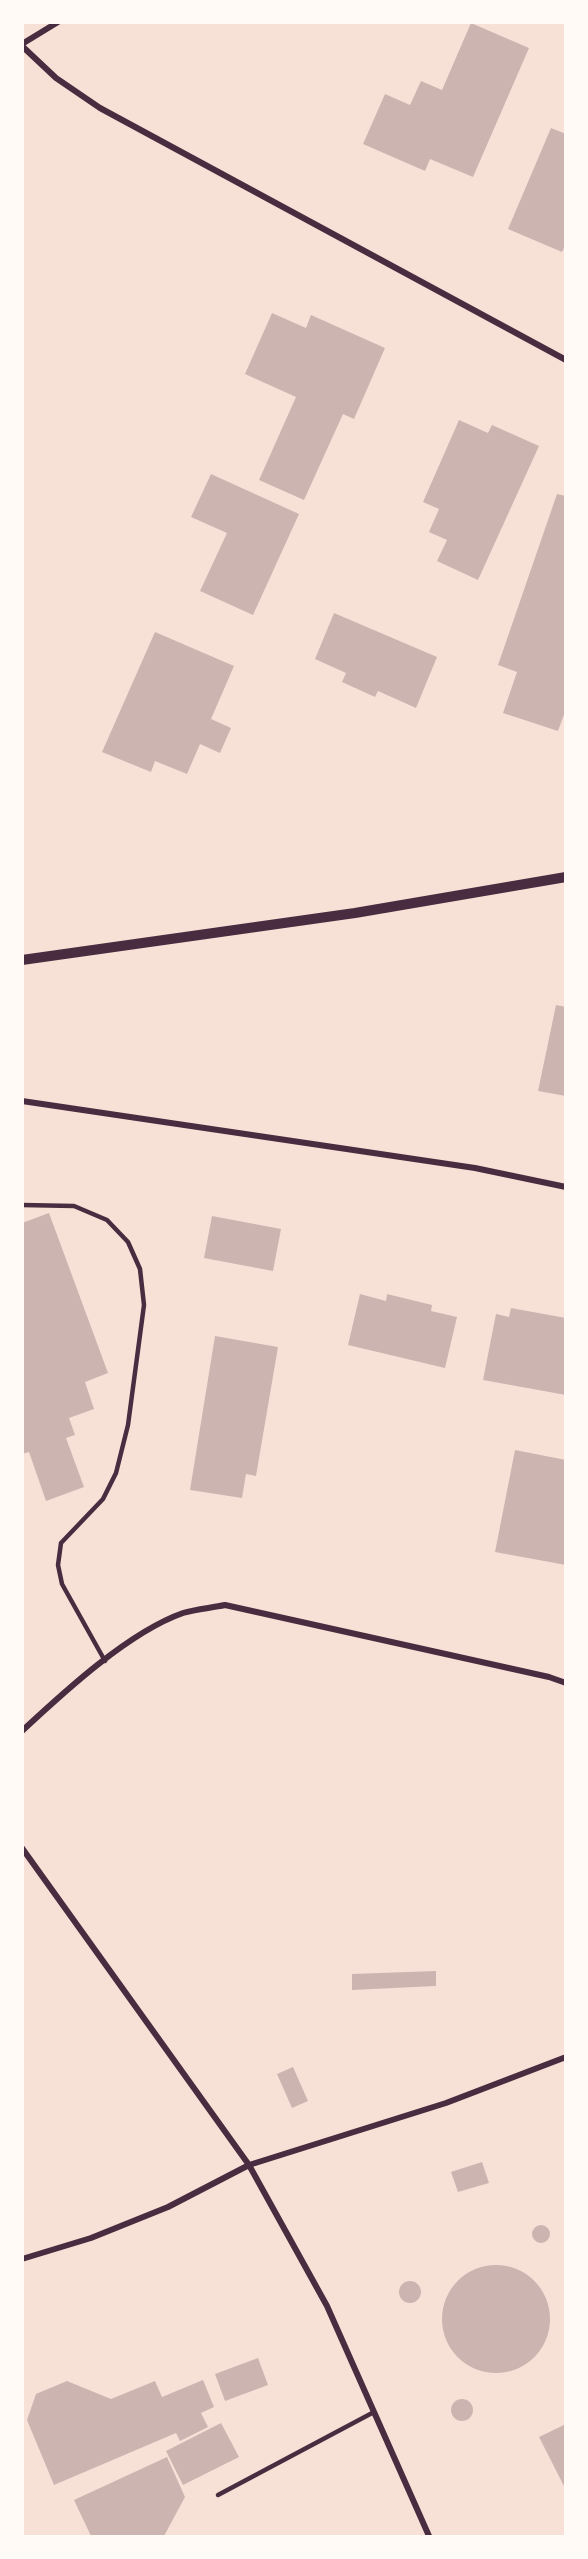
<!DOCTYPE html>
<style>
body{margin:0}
#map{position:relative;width:588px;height:2559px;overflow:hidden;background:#f7e1d7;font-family:"Titillium Web",sans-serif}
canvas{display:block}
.frame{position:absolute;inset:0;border:24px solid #fffaf5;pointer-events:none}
</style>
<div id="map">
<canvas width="588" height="2559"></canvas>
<div class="frame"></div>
</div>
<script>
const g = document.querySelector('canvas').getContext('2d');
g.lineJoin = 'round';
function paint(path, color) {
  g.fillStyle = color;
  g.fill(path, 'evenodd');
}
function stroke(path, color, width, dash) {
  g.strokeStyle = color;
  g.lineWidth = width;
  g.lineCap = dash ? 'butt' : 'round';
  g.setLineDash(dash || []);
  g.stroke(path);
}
const building = new Path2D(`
 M471,23L529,48L473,177L430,159L425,171L363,144L385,94L410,105L421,81L442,90Z
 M551,128L566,134V244L562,252L508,229Z
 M272,313L306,328L311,315L385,348L354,419L343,414L304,500L259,480L296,397L245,374Z
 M459,420L488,433L492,425L539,446L478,580L437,561L447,540L429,532L439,509L423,502Z
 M211,474L299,514L253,615L200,591L227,533L191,517Z
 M557,494L566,496V709L558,731L503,713L517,672L498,665Z
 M334,613L437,657L416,708L378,691L375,697L342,682L346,673L315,659Z
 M155,632L234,666L211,719L231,728L220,753L200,744L187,774L155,761L151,772L102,752Z
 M556,1005L566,1007V1096L538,1091Z
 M49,1213L108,1373L85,1382L94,1409L69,1418L75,1435L66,1438L84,1487L46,1501L29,1452L22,1454V1223Z
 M212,1216L281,1229L273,1271L204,1258Z
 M360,1294L386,1301L387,1294L432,1305L431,1311L457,1317L445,1368L348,1345Z
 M511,1308L566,1318V1395L483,1380L496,1314L509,1317Z
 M215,1336L278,1347L256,1476L246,1474L242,1498L190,1490Z
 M515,1450L566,1460V1565L495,1552Z
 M436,1971V1986L352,1990V1974Z
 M293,2067L308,2101L292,2108L277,2074Z
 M482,2162L489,2183L458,2192L451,2172Z
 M532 2234a9 9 0 1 1 18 0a9 9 0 1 1-18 0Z
 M442 2319a54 54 0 1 1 108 0a54 54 0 1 1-108 0Z
 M399 2292a11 11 0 1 1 22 0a11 11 0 1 1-22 0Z
 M258,2358L268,2385L225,2401L215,2374Z
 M203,2380L214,2407L201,2413L208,2427L180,2441L176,2433L54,2485L27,2420L36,2394L67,2381L111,2399L155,2381L162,2397Z
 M451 2410a11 11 0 1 1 22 0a11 11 0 1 1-22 0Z
 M221,2423L239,2457L183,2485L166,2451Z
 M566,2424V2490L539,2437Z
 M167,2457L185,2497L164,2536H91L74,2500Z`);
const service = new Path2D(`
 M22,1205L74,1206L107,1220L128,1242L140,1269L144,1305L128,1425L116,1473L103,1499L61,1543L58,1565L62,1584L105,1661
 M218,2495L374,2412`);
const minor = new Path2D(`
 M22,44L58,22
 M22,46L56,78L100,108L566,360
 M22,1101L475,1168L566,1187
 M22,1731C65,1691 129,1632 183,1613C196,1609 211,1608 225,1605L549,1677L566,1683
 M22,1848L249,2165L327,2306L429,2536
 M22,2259L91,2238L168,2207L249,2165L446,2103L566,2057`);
const tertiary = new Path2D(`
 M22,960L355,913L566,877`);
paint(building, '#ccb4b1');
stroke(service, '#4a2c40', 4.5);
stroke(minor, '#4a2c40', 6);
stroke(tertiary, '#4a2c40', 10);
</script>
